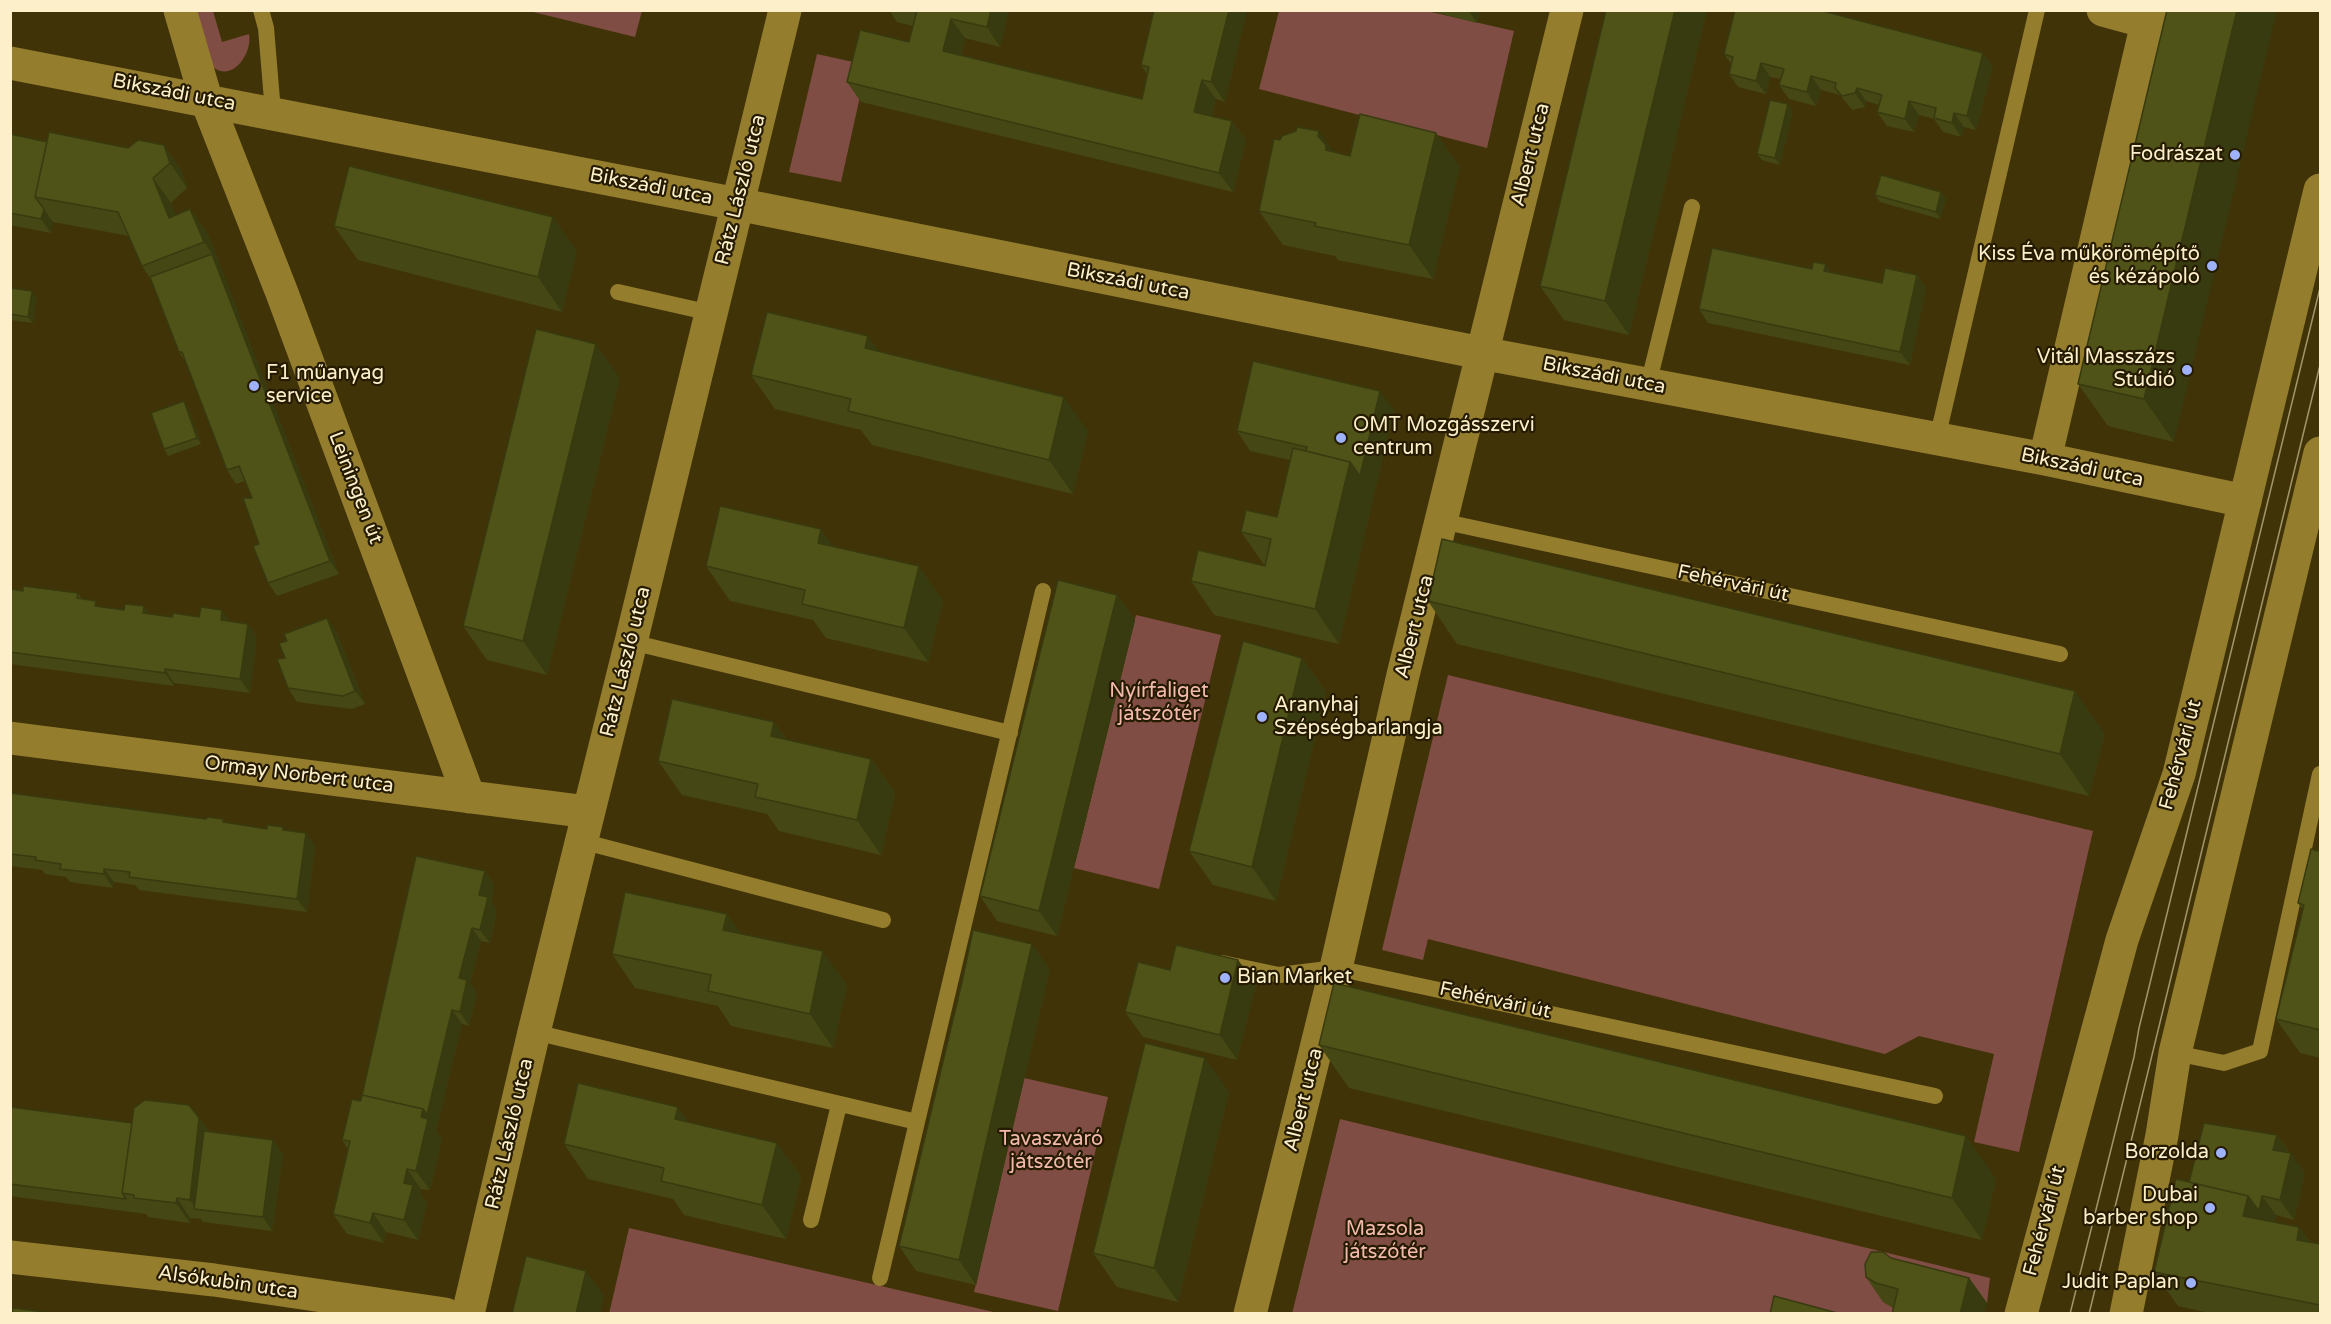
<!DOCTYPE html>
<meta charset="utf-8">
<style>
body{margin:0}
#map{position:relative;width:2331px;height:1324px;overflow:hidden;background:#403308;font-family:"Varela Round",sans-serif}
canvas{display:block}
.frame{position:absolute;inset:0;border:12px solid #fcefca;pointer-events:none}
</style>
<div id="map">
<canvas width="2331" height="1324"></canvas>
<div class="frame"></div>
</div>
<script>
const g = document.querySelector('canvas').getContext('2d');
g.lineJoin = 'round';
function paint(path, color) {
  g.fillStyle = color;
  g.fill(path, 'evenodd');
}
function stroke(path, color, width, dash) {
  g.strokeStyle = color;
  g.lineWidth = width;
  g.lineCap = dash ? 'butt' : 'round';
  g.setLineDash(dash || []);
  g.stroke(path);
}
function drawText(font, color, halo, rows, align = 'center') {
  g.font = font + ' "Varela Round",sans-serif';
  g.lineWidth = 4.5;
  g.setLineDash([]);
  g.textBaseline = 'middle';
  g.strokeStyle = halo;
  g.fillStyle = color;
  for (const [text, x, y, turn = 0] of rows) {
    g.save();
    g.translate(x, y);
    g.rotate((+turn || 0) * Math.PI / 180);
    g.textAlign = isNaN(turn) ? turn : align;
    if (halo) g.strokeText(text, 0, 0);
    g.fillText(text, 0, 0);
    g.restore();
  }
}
const green = new Path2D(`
 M196,11H213L222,42L249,34C253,53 232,83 213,67Z
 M529,11H642L635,37Z
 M1279,11H1427L1514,31L1487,148L1259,89Z
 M817,54L867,65L841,182L789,172Z
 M1136,615L1221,635L1159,889L1074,868Z
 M1448,675L2093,831L2019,1152L1974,1142L1994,1054L1919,1036L1885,1054L1428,939L1423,960L1382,950Z
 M1024,1078L1108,1097L1058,1311L974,1292Z
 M1340,1119L1990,1278L1987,1303L1914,1313L1292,1314Z
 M629,1228L998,1313L609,1314Z`);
const service = new Path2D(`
 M261,10L266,28L273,112
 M618,292L711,313
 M1648,385L1692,207
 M1937,439L2037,10
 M1441,521L2060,654
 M631,642L1010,733
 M581,841L883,920
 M1222,963L1279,975L1336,968L1935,1096
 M534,1032L917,1122
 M2175,1053L2224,1063L2260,1051L2320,774
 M811,1220L839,1105
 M880,1278L1043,591`);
const minor = new Path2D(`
 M180,10L206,99L282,293L469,797
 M2103,10L2147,22
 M10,63L737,204L1481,353L2045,459L2245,501
 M2045,459L2150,10
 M10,738L588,812
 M10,1257L214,1280L445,1314
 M468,1314L534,1032L631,642L785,10
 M1250,1314L1336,968L1403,675L1567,10`);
const tertiary = new Path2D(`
 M2021,1314L2122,940L2179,774L2320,190
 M2126,1314L2162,1135L2175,1053L2320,453`);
const tram = new Path2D(`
 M2070,1314L2134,1057L2139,1028L2320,288
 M2089,1314L2320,365`);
const wall = new Path2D(`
 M889,10H1009L1000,47L965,38L961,55L1142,99L1147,74L1141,65L1154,10H1247L1225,102L1216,99L1212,116L1232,121L1246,140L1233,192L861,102L847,82L909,42L913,26L897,22Z
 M1427,10H1480L1477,23Z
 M1606,10H1707L1629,335L1564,320L1540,286Z
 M2167,10L2174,442L2108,426L2078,384Z
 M1724,54L1993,66L1976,130L1964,127L1961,137L1943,132L1934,119L1919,115L1914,132L1887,126L1877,112L1879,105L1866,101L1865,107L1852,110L1840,95L1821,90L1816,106L1789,99L1779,85L1781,79L1770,77L1766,94L1738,87L1729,74L1731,64Z
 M1793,111L1780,165L1762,160L1757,154Z
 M10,134L47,142L128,148L164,145L181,170L187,188L171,203L175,215L190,209L208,234L339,574L277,596L268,583L259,544L252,498L245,481L236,484L227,470L186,362L179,352L150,278L142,266L129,236L53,222L51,233L10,225Z
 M1333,152L1350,156L1460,167L1433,279L1338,260L1335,256L1283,245L1259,211Z
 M1941,192L1946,199L1940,219L1880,202L1875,195Z
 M334,226L577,251L562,312L358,260Z
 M1812,269L1882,283L1917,275L1926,288L1910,365L1708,323L1699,309Z
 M10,288L36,298L33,323L10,320Z
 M751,375L1088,431L1073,494L872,445L861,430L775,409Z
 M620,378L547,675L487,660L463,626Z
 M188,408L201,444L168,456L164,449Z
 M1394,410L1339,644L1214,615L1191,581L1265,566L1241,532L1277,517L1290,460L1250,451L1237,431Z
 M833,546L943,601L928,662L826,638L813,620L730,601L706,566Z
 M10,589L78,593L82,599L100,607L124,610L144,606L149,614L248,624L257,637L250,693L174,683V686L10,664Z
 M1117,595L1135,620L1057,936L997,921L980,896Z
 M1428,601L2105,734L2089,796L1457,644Z
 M336,631L365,704L352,709L297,702L288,688L285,658Z
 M1302,658L1326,692L1276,901L1213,885L1189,851Z
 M774,722L787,740L871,759L895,793L881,855L779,831L767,814L682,795L658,761Z
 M10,793L206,819H223L226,823L286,831L315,846L307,912L139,890L135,885L114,882L113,888L70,882L66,877L45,874L42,870L10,866Z
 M2320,842V1058L2300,1053L2276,1019L2303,910L2298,903L2318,851Z
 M485,871L494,885L491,901L497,911L490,943L481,941L470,984L477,993L469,1026L462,1024L436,1131L442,1139L430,1190L421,1189L420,1194L427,1204L418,1240L386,1232L384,1243L347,1234L333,1214L348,1149L342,1140L360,1101Z
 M727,914L740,933L847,985L833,1048L731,1026L718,1006L635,988L612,954Z
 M1238,960L1256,985L1237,1060L1143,1037L1125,1012L1170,970Z
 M1050,969L976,1285L916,1271L899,1246Z
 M1319,1045L1996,1179L1982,1240L1349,1088Z
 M1229,1092L1178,1302L1117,1287L1093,1253Z
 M10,1107L132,1123L199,1118L209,1131L273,1140L283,1154L272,1231L203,1222L201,1219L190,1218V1223L148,1217L146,1214L10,1196Z
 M689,1123L777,1143L801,1177L786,1239L684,1215L673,1199L588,1179L564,1144Z
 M2277,1135L2305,1173L2294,1220L2276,1215L2274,1222L2299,1227L2310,1242L2320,1244V1314H2214L2178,1306L2154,1272L2189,1182Z
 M1891,1258L1969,1278L1987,1303L1893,1308L1883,1302L1866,1277Z`);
const shadedWall = new Path2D(`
 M991,10H1009L1000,47L987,27Z
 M1229,10H1247L1225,102L1211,82Z
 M1468,10H1480L1477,23Z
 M1675,10H1707L1629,335L1605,301Z
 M2237,10H2277L2174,442L2144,399Z
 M951,19L965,38L957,71L943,51Z
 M1983,53L1993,66L1976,130L1967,116Z
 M1761,63L1770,77L1766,94L1756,81Z
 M1811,76L1821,90L1816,106L1807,92Z
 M1202,80L1216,99L1208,132L1194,112Z
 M1857,88L1866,101L1865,107L1855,93Z
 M1909,101L1919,115L1914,132L1905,119Z
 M1788,104L1793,111L1780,165L1775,158Z
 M1954,113L1964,127L1961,137L1952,123Z
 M1232,121L1246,140L1233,192L1219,173Z
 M1319,131L1343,165L1326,150L1318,136Z
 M1436,133L1460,167L1433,279L1409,245Z
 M164,145L181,170L187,188L170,163Z
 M153,178L171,203L187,243L169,218Z
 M1941,192L1946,199L1940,219L1936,212Z
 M44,209L53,222L51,233L41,219Z
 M190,209L208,234L221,267L339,574L330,561L212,254L204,242Z
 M553,217L577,251L562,312L538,277Z
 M1826,264L1835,278L1824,271Z
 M1917,275L1926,288L1910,365L1900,352Z
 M32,291L36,298L33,323L28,317Z
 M868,336L892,370L865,348Z
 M596,344L620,378L547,675L523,641Z
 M1380,391L1394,410L1339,644L1315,609L1350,462Z
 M1064,397L1088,431L1073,494L1049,460Z
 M184,401L188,408L201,444L197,438Z
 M821,529L845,563L818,543Z
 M919,566L943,601L928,662L904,628Z
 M1117,595L1135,620L1057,936L1039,911Z
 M144,606L153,620L143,613Z
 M222,610L232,624L221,620Z
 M327,618L336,631L365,704L355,691Z
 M248,624L257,637L250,693L240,679Z
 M1302,658L1326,692L1276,901L1252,867Z
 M165,669L174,683V686L165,673Z
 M2075,691L2105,734L2089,796L2060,754Z
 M774,722L798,756L771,736Z
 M871,759L895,793L881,855L857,820Z
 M306,833L315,846L307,912L297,899Z
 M104,869L114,882L113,888L104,874Z
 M485,871L494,885L491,901L497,911L490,943L480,930L479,895Z
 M727,914L751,948L723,930Z
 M472,928L481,941L470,984L477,993L469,1026L460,1012L459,978Z
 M1032,944L1050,969L976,1285L959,1260Z
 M823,951L847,985L833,1048L810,1014Z
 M1238,960L1256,985L1237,1060L1220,1035Z
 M452,1010L462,1024L436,1131L442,1139L430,1190L416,1171L421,1117Z
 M1205,1058L1229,1092L1178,1302L1154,1268Z
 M678,1107L702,1141L675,1119Z
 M199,1118L213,1137L196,1209L190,1200Z
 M2277,1135L2291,1155L2273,1150Z
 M1966,1136L1996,1179L1982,1240L1952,1198Z
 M273,1140L283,1154L272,1231L263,1217Z
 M777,1143L801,1177L786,1239L762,1205Z
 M2291,1153L2305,1173L2294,1220L2280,1200Z
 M407,1169L421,1189L420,1194L427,1204L418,1240L404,1220V1183Z
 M2248,1196H2262L2276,1215L2267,1250L2243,1216Z
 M177,1198L190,1218V1223L176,1203Z
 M373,1213L386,1232L384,1243L370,1223Z
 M2299,1227L2320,1258L2297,1240Z
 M586,1271L604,1296L600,1314H576Z
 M1969,1278L1987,1303L1984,1314H1960Z
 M10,1304L17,1314H10Z`);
const building = new Path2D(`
 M917,10H991L987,27L951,19L943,51L1142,99L1149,67L1141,65L1154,10H1229L1211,82L1202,80L1194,112L1232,121L1219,173L847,82L860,30L909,42Z
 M1606,10H1675L1605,301L1540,286Z
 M1735,10H1819L1983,53L1967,116L1954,113L1952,123L1934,118L1936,108L1909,101L1905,119L1877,112L1882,95L1857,88L1855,93L1842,96L1835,88L1836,83L1811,76L1807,92L1779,85L1784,69L1761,63L1756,81L1729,74L1733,57L1724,54Z
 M2167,10H2237L2144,399L2078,384Z
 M1770,100L1788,104L1775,158L1757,154Z
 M1360,114L1436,133L1409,245L1314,226L1316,223L1259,211L1274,139L1280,140L1282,136L1296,131L1297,127L1319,131L1318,136L1326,145V150L1350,156Z
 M49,132L128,148L138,140L164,145L170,163L153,178L169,218L190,209L204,242L142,266L118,212L35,197Z
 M10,134L47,142L35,197L44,209L41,219L10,213Z
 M349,166L553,217L538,277L334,226Z
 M1881,175L1941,192L1936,212L1875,195Z
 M1712,248L1812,269L1813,262L1826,264L1824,271L1882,283L1885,268L1917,275L1900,352L1699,309Z
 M212,254L330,561L268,583L253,546L259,544L243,498H252L239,466L227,470L182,352H179L150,277Z
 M10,288L32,291L28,317L10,314Z
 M767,312L868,336L865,348L1064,397L1049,460L848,411L851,399L751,375Z
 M536,329L596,344L523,641L463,626Z
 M1253,361L1380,391L1360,476L1350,462L1306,451L1307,447L1237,431Z
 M184,401L197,438L164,449L151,413Z
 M1293,448L1350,462L1315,609L1191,581L1198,550L1265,566L1271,539L1241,532L1246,510L1277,517Z
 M720,506L821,529L818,543L919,566L904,628L802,604L805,590L706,566Z
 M1442,539L2075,691L2060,754L1428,601Z
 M1058,580L1117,595L1039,911L980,896Z
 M23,586L78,593L77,598L96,601L95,606L124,610L125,604L144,606L143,613L172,617L173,613L199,617L201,607L222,610L221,620L248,624L240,679L165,669V673L10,652V589L23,591Z
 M327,618L355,691L343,696L288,688L277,659L285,658L279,643L287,641L284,634Z
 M1243,641L1302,658L1252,867L1189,851Z
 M672,699L774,722L771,736L871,759L857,820L755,797L758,784L658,761Z
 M10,793L206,819L207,817L223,819V822L267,829V825L283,827V830L306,833L297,899L129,877L130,872L104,869V874L60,869L61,864L35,860L36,857L10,854Z
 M2320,842V1030L2276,1019L2304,905L2298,903L2311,849L2318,851Z
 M416,856L485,871L479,895L488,897L480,930L472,928L459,978L467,980L460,1012L452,1010L427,1115L423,1109L362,1095L361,1100Z
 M625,892L727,914L723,930L823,951L810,1014L708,991L711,975L612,954Z
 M973,930L1032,944L959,1260L899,1246L962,982Z
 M1176,945L1238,960L1220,1035L1125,1012L1138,962L1170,970Z
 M1334,983L1966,1136L1952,1198L1319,1045Z
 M1145,1043L1205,1058L1154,1268L1093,1253Z
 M578,1083L678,1107L675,1119L777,1143L762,1205L661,1181L664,1168L564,1144Z
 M362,1095L423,1109L421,1117L428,1119L416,1171L407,1169L404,1183L413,1185L404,1220L373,1213L370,1223L333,1214L350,1141L342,1140L352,1099L360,1101Z
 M145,1100L189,1105L199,1118L190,1200L177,1198L176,1203L134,1198V1195L122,1193L134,1108Z
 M10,1107L132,1123L122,1193L126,1199L10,1184Z
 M2204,1123L2277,1135L2273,1150L2291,1153L2280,1200L2262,1196L2259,1211L2248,1196L2189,1182Z
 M204,1131L273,1140L263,1217L194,1209Z
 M2176,1179L2248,1196L2243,1216L2299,1227L2297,1240L2320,1244V1305L2154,1272Z
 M1871,1252H1883L1891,1258L1969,1278L1960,1314H1892L1898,1289L1876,1283L1866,1277L1865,1264Z
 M526,1256L586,1271L576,1314H512Z
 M1774,1296L1841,1314H1770Z
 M13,1308L60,1314H12Z`);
const markers = [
 [2235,155,6,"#9fb3fd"],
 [2212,266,6,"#9fb3fd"],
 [2187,370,6,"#9fb3fd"],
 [254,386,6,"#9fb3fd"],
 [1341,438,6,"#9fb3fd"],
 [1262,717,6,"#9fb3fd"],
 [1225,978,6,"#9fb3fd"],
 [2221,1153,6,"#9fb3fd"],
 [2210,1208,6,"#9fb3fd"],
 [2191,1283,6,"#9fb3fd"]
];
const streetNames = [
 ["Bikszádi utca",174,93,11],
 ["Albert utca",1531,155,-76],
 ["Bikszádi utca",651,187,11],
 ["Rátz László utca",741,190,-76],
 ["Bikszádi utca",1128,282,11],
 ["Bikszádi utca",1604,376,11],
 ["Bikszádi utca",2082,468,12],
 ["Leiningen út",355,488,69],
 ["Fehérvári út",1733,584,12],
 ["Albert utca",1415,627,-76],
 ["Rátz László utca",626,662,-76],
 ["Fehérvári út",2181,755,-75],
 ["Ormay Norbert utca",299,775,7],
 ["Fehérvári út",1495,1001,12],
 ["Albert utca",1304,1100,-76],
 ["Rátz László utca",510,1134,-77],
 ["Fehérvári út",2045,1221,-75],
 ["Alsókubin utca",228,1283,8]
];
const poiNames = [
 ["Fodrászat",2223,155],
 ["Kiss Éva műkörömépítő",2200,255],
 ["és kézápoló",2200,278],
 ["Vitál Masszázs",2175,358],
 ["Stúdió",2175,381],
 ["F1 műanyag",266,374,"left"],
 ["service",266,397,"left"],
 ["OMT Mozgásszervi",1353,426,"left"],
 ["centrum",1353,449,"left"],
 ["Aranyhaj",1274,706,"left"],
 ["Szépségbarlangja",1274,729,"left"],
 ["Bian Market",1237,978,"left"],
 ["Borzolda",2209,1153],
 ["Dubai",2198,1196],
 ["barber shop",2198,1219],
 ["Judit Paplan",2179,1283]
];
const parkNames = [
 ["Nyírfaliget",1159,692],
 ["játszótér",1159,715],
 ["Tavaszváró",1051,1140],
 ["játszótér",1051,1163],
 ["Mazsola",1385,1230],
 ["játszótér",1385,1253]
];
paint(green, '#7f4d43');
stroke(service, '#957d2e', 16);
stroke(minor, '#957d2e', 33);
stroke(tertiary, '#957d2e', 33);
stroke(tram, '#a2956d', 1.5);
paint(wall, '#454714');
paint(shadedWall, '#383a10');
paint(building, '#505317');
stroke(building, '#383a10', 1.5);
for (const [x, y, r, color] of markers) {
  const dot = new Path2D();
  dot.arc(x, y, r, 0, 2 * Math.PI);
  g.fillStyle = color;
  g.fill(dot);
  stroke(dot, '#251b00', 2);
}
drawText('20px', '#fcefca', '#251b00', streetNames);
drawText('20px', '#fcefca', '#251b00', poiNames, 'right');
drawText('20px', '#f3b9ad', '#251b00', parkNames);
</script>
